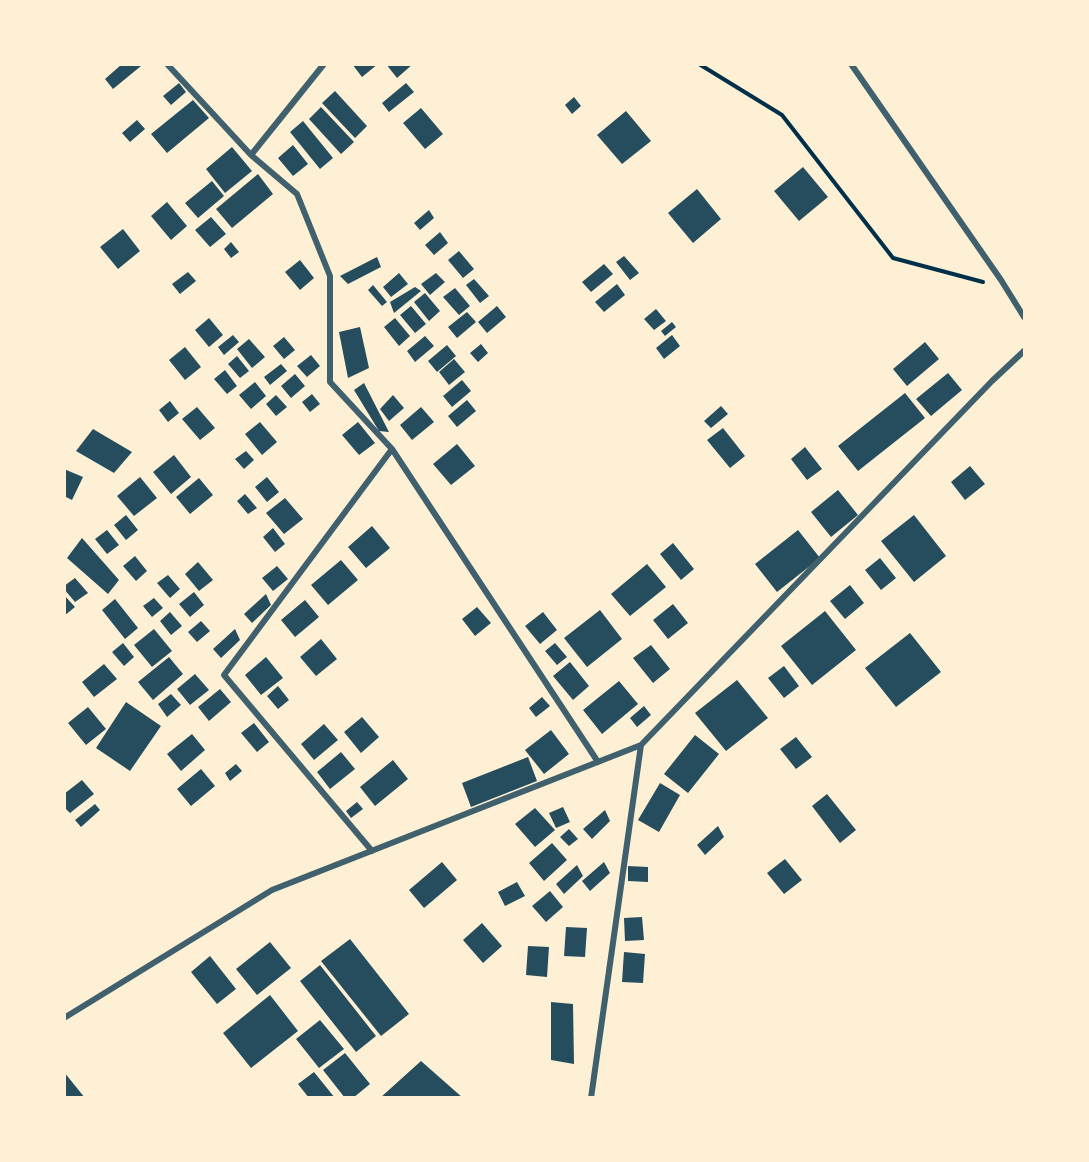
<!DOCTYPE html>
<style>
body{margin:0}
#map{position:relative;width:1089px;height:1162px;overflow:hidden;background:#fdf0d5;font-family:Mulish,sans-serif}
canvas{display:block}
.frame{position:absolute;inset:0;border:66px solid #fdf0d5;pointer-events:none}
</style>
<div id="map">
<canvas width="1089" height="1162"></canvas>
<div class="frame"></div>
</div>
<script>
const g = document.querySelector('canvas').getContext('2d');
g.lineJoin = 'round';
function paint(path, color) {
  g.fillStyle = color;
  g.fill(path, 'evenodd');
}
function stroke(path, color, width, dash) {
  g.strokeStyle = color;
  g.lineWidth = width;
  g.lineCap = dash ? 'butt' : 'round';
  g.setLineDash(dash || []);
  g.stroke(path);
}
const building = new Path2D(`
 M122,64H140L141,66L113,89L105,79Z
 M352,64H378L362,77Z
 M386,64H413L397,78Z
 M179,83L186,92L171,105L163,96Z
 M406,83L414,92L389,112L382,103Z
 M335,91L367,126L355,138L322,103Z
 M574,97L581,106L572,114L565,105Z
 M193,100L209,118L167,153L151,134Z
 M321,107L354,142L341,154L309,119Z
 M421,108L443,134L425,149L403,123Z
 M626,111L651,141L622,164L597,135Z
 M137,120L145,129L130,142L122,133Z
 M303,121L333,158L320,169L290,132Z
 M293,145L308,164L293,176L278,158Z
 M232,147L252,171L225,193L206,169Z
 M803,167L828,197L799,221L774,191Z
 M258,174L273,194L232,228L216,209Z
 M212,181L224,196L198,218L185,203Z
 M697,189L721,219L693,243L668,213Z
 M167,202L187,226L171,240L151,216Z
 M429,210L434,218L420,230L414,223Z
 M211,217L226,234L210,247L195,230Z
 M123,229L140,251L118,269L100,247Z
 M440,232L448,243L434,255L425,245Z
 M231,242L239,252L231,258L224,249Z
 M459,251L474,269L463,278L448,260Z
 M624,256L639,273L630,280L616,262Z
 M377,257L381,267L348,284L340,276Z
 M300,260L314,278L300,290L285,272Z
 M604,264L613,274L591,292L582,282Z
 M188,272L196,281L180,294L172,284Z
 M399,273L408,284L391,297L383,287Z
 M436,273L445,282L430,295L421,284Z
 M474,279L489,296L480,303L466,285Z
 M617,284L625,295L604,312L595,302Z
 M373,285L387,302L382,306L368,290Z
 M415,287L421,291L394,313L390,302Z
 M455,288L470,306L459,315L443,297Z
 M425,293L440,311L429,321L414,302Z
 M411,306L426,324L415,333L400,315Z
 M497,306L506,317L487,333L478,322Z
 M656,309L666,321L654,330L644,319Z
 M467,312L476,322L457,338L448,327Z
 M209,318L223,335L209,347L195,330Z
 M395,318L410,336L399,346L384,327Z
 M672,322L676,327L665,336L661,331Z
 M360,327L369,368L348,378L339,332Z
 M233,335L239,342L224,355L218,347Z
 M672,335L680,346L664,359L656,348Z
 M425,336L434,346L415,362L407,351Z
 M284,337L295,350L284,359L273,346Z
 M249,339L265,357L252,368L237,349Z
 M925,342L939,359L907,386L893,369Z
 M481,344L488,353L478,362L470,353Z
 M447,345L456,356L437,372L428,361Z
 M185,347L201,367L185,380L169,360Z
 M311,355L320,366L307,377L297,366Z
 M237,356L249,371L240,378L228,364Z
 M454,359L465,372L449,385L439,372Z
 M281,364L287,371L270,385L264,377Z
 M225,370L237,386L227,394L214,379Z
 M948,373L962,390L931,416L916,399Z
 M295,374L305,386L291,398L281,386Z
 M462,380L471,391L452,407L443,396Z
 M255,382L266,396L251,409L239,395Z
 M364,383L389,432L379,431L354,390Z
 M905,393L925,418L858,471L838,446Z
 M312,394L320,404L310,412L302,402Z
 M276,395L287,407L276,416L266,404Z
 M393,395L404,408L389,421L380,409Z
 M467,400L476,411L457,427L448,416Z
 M170,401L179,413L168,422L159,410Z
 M721,406L728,414L711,428L704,421Z
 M197,407L215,428L200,440L182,419Z
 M421,407L434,422L412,440L400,425Z
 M260,422L277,442L262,455L245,434Z
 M358,422L375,443L359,455L342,435Z
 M723,428L745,456L730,468L707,440Z
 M93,429L132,452L114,473L76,451Z
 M457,444L475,466L451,485L433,464Z
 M805,447L822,469L807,480L791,459Z
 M246,451L254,460L244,469L235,459Z
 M174,455L191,477L171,494L153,472Z
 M970,466L985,484L965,500L951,482Z
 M64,469L83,477L72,500L64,496Z
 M140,477L157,498L134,516L117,496Z
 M267,477L279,492L267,502L255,487Z
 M199,478L213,495L190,514L176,497Z
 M838,490L858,515L831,537L811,512Z
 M245,494L257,508L248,514L237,501Z
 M285,498L303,519L284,534L266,513Z
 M126,515L138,530L126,540L114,525Z
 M914,515L946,556L914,582L881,541Z
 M372,526L390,548L366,568L348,547Z
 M273,528L285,544L275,552L263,537Z
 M107,530L119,545L107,554L95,539Z
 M798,530L820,558L777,592L755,564Z
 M82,538L119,580L108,594L67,558Z
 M673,543L694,569L681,580L660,554Z
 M135,556L147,571L136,581L123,566Z
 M880,558L896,578L881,590L865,570Z
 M341,560L358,580L328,605L311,585Z
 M198,562L213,580L199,591L185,574Z
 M647,564L666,587L630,616L611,594Z
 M277,566L288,579L273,591L262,578Z
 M168,575L180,589L170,598L157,583Z
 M75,578L88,593L75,602L64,589V586Z
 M850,585L864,603L845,619L830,601Z
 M194,592L204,605L190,617L179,604Z
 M266,594L271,605L252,623L244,614Z
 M64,595L75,607L64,616Z
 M154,598L163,608L152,617L143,606Z
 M115,599L138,628L125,639L102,610Z
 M305,600L319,617L295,637L281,620Z
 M673,604L688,623L668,639L653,620Z
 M477,607L491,623L475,636L462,619Z
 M600,610L622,639L587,667L564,638Z
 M825,611L856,650L812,685L781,646Z
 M170,612L182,626L171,635L160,621Z
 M543,612L557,630L540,644L525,626Z
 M201,621L210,631L197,642L188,632Z
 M154,629L172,651L152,667L134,645Z
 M235,629L240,640L221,658L213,649Z
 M910,633L941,672L896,707L865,668Z
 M321,639L337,659L316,676L300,657Z
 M123,643L134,657L124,666L112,652Z
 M555,643L567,657L557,665L545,651Z
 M651,645L670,669L653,683L633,658Z
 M169,657L183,674L153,700L138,682Z
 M266,657L283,678L261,695L245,675Z
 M570,662L589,686L573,700L553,676Z
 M104,664L117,679L94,697L82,682Z
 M784,666L799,686L784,698L768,678Z
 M195,674L209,690L190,705L177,689Z
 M737,680L768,718L726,751L695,713Z
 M619,681L638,704L602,734L583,710Z
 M278,686L289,700L278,709L267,696Z
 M220,689L231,702L209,721L198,707Z
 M171,694L181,705L167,717L158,704Z
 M542,697L550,706L536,717L529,708Z
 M126,702L161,726L130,771L96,748Z
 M644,706L651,715L637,727L630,718Z
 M88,707L106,729L86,745L68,723Z
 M362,717L379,737L361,753L344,732Z
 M254,723L269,742L257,752L241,733Z
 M324,724L338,740L314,760L301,744Z
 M551,730L569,754L544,774L525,750Z
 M192,734L205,750L181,771L167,754Z
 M695,735L719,754L688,793L664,774Z
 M796,737L812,757L796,769L780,749Z
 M341,752L355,769L330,789L317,772Z
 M528,757L537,781L471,807L462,783Z
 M393,760L408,779L375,806L360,787Z
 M236,764L242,771L230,781L225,773Z
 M201,769L215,786L191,806L177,789Z
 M82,780L94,794L70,813L64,807V794Z
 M660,783L680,795L659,832L638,820Z
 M827,794L856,830L840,843L812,806Z
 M357,802L363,809L351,818L346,811Z
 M95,804L100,810L81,827L75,820Z
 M563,807L570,822L556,828L549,813Z
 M535,808L555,830L535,847L515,824Z
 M605,810L610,821L592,839L583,829Z
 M718,826L724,837L705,855L697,845Z
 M569,829L578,839L569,846L560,837Z
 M552,843L567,860L544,881L529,863Z
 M785,859L802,880L784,894L767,873Z
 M442,862L457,880L424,908L409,890Z
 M604,862L610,873L590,891L582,881Z
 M577,865L583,876L564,894L556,884Z
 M628,866L648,867V882L628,881Z
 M517,882L525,896L505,906L498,892Z
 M550,891L563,907L546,922L532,906Z
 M642,917L644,940L625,941L624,918Z
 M482,923L502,946L483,963L463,940Z
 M566,927L587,928L585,957L564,956Z
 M350,939L409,1014L381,1036L321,961Z
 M270,942L291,968L257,995L236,969Z
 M528,946L549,947L547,977L526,975Z
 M624,952L645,954L643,983L622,982Z
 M210,956L236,989L217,1004L191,972Z
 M320,965L376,1036L356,1052L300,981Z
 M270,995L298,1031L251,1068L223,1033Z
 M551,1002L573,1004L574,1064L551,1060Z
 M320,1020L344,1049L319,1068L296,1039Z
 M345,1053L370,1084L353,1098H345L323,1070Z
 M421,1061L463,1098H380Z
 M64,1072L85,1098H64Z
 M314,1072L335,1098H309L298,1084Z`);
const path = new Path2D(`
 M699,64L782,115L893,258L983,282`);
const minor = new Path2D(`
 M167,64L251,155
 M324,64L251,155L297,194L330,276V382L392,449L224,675L372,851
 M851,64L1001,280L1024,317
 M392,449L598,762
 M64,1018L272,890L641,745
 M591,1098L641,745L992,381L1024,351`);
paint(building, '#264d5e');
stroke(path, '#003049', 4);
stroke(minor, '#3f606c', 6);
</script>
